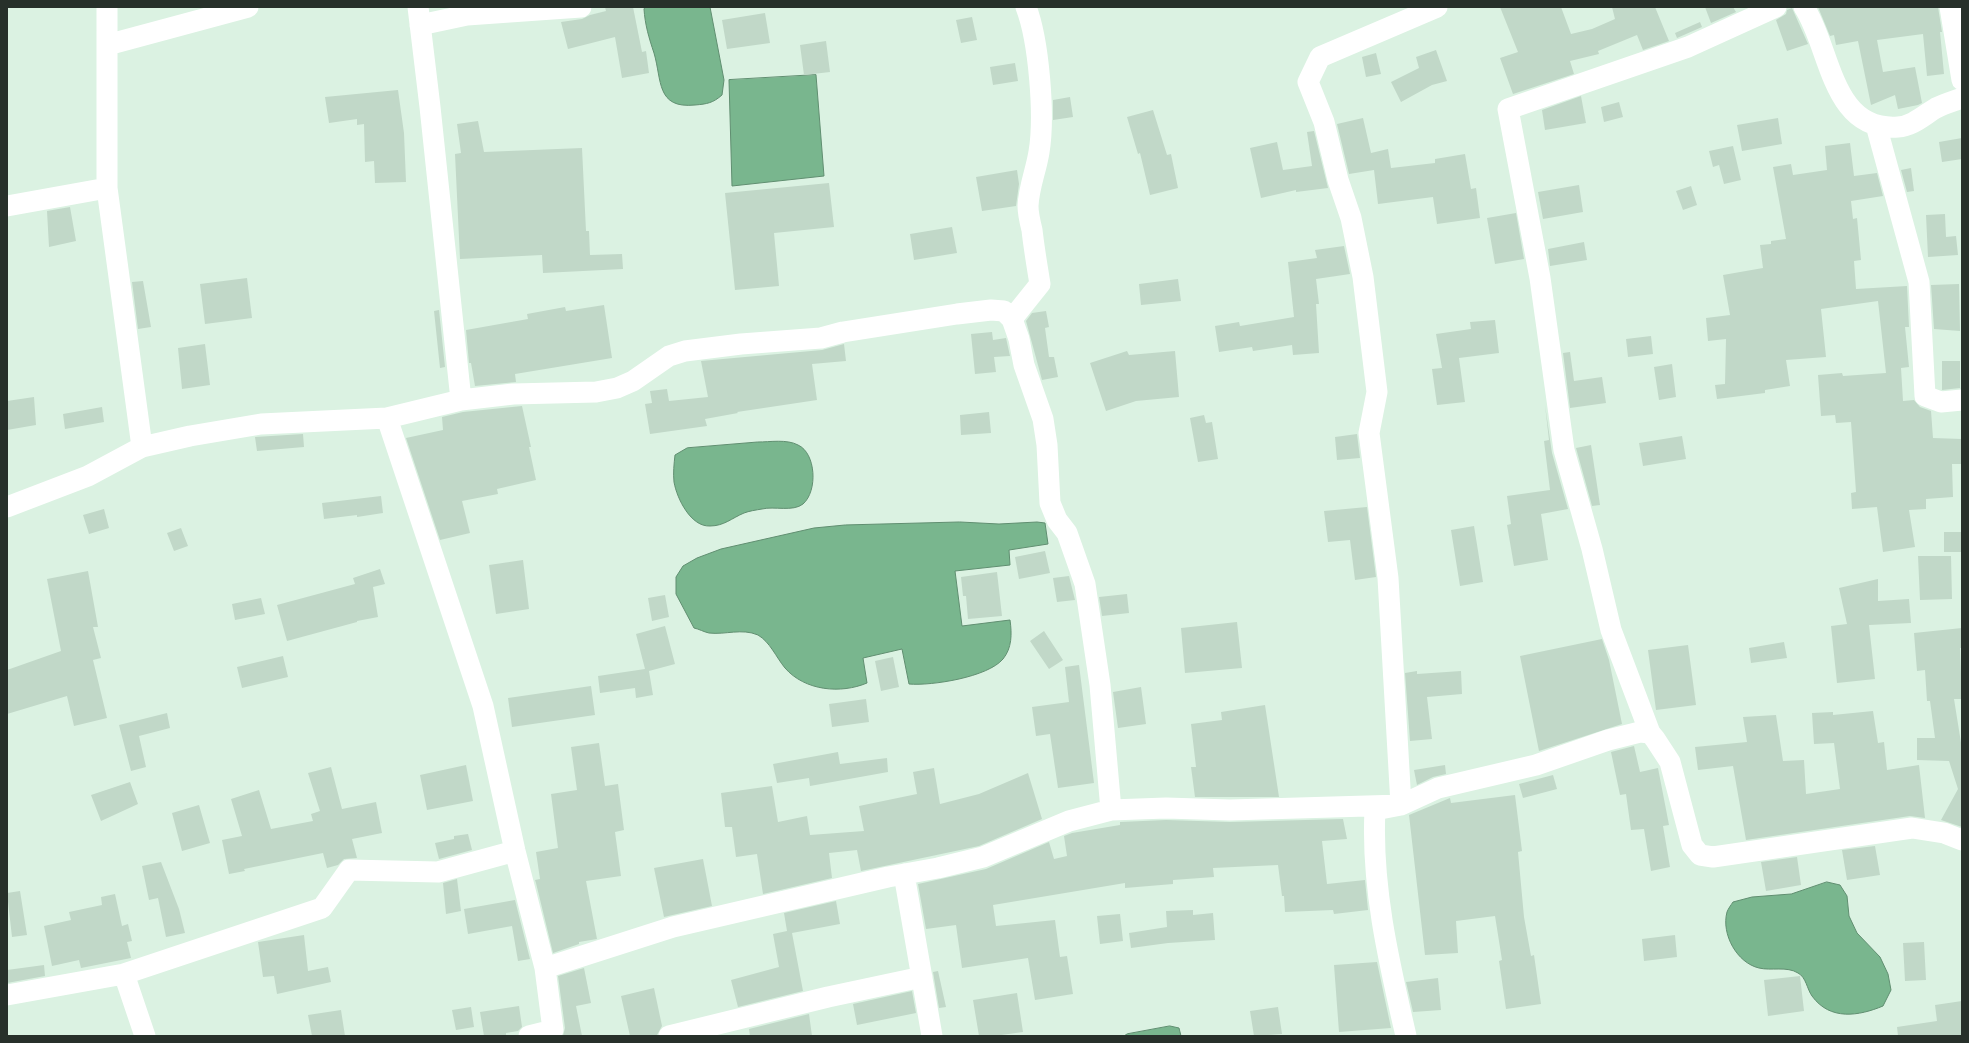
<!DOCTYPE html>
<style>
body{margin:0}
#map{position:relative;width:1969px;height:1043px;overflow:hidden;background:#dbf2e2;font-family:Arial,sans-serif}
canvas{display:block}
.frame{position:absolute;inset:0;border:8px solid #27302a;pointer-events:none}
</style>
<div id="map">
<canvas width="1969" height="1043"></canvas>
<div class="frame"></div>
</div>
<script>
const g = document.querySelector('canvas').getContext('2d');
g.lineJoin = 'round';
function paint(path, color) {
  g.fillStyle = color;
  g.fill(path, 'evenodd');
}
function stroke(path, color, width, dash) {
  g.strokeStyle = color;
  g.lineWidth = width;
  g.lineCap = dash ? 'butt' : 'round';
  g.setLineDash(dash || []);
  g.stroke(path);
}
const water = new Path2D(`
 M648,7H710L724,80L722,95C713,103 707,104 695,105C656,109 662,80 654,53C649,38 645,25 644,9Z
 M816,75L824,176L732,186L729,80Z
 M758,442C770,442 787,439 798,445C816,453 818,491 803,504C793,512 774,506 762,509C756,510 749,511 744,513C732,518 724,526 710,526C691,527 677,499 674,482C673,473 674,464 675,455L687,448Z
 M960,522L999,524L1037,522L1045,523L1048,544L1009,550L1010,565L955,571L962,626L1010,620C1012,634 1012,648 1003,659C988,677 932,686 909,684L902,649L863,658L867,683C841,694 805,691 785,668C776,657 770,642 758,635C742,628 725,635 709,633C704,632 699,629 694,628L676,594V577L683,566L697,558L721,549L814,528L845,525Z
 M1827,882L1840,885L1847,896L1849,916L1857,933L1880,957L1888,974L1891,990L1883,1006C1859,1016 1830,1021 1812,996C1807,989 1806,977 1798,973C1787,966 1771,971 1759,968C1737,963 1721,934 1727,912C1728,909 1731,905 1733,902L1752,897L1791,894Z
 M1170,1026L1179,1028L1181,1036H1124L1127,1034Z`);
const building = new Path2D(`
 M605,7H633L642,52L646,51L649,73L622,78L615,37L568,49L561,22L582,19L590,15L606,11Z
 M1500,7H1561L1571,34L1592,29L1615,19L1612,7H1655L1669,41L1643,50L1637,35L1598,51L1599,54L1570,61L1574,74L1513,94L1500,58L1518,52Z
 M1705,7H1733L1736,12L1711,23Z
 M1818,7H1938L1942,32H1940L1944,74L1927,76L1923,34L1877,40L1883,72L1915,67L1922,103L1918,105L1898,109L1895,95L1871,105L1858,41L1836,45L1834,35L1830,36Z
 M1792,8L1808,44L1787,51L1776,20L1786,14L1787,10Z
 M765,13L770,43L727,49L722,20Z
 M972,17L977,40L961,43L956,20Z
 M1700,22L1702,27L1677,38L1675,33Z
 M826,41L830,72L804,75L800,45Z
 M1436,50L1447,81L1432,85L1401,102L1391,82L1419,68L1416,57Z
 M1376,53L1381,74L1366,77L1362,57Z
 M1015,63L1018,81L993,85L990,67Z
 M398,90L404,133L406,182L375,183L374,161L365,162L364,124L357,125V119L329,123L325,97Z
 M1581,96L1586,123L1545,130L1542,110Z
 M1070,97L1073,117L1053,120V100Z
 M1619,102L1623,117L1604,122L1601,107Z
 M1153,110L1167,155L1171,154L1178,188L1150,195L1140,153L1138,154L1127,117Z
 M1363,118L1371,153L1388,149L1391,168L1435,163V159L1465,154L1471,189L1476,188L1480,218L1437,224L1433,197L1378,204L1374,170L1349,174L1337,124Z
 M1778,118L1782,144L1742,151L1737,125Z
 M478,121L484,152L582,148L586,231H589L590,255L622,254L623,269L543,273L542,255L460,259L455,154L461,153L457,124Z
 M1314,131L1328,188L1296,192V190L1261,198L1250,148L1277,142L1283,170L1312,166L1307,132Z
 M1962,138V159L1942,162L1939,142Z
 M1850,143L1854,176L1877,173L1883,196L1851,201L1853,219L1857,218L1861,260L1854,261L1856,289L1907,286L1909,327H1905L1909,367L1901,368L1903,401L1914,400L1920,407L1931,411L1933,438L1962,439V464H1952L1953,497L1926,499V509L1909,510L1915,547L1883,552L1877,507L1852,509L1851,493L1856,492L1851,422L1836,423L1835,415L1821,416L1818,375L1842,373L1843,376L1886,373L1878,301L1821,309L1826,357L1786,360L1790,386L1765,390V393L1717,399L1715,385L1725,384L1726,339L1708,341L1706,318L1730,315L1723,275L1763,268L1760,245L1771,244V241L1786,239L1773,167L1791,164L1793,175L1827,170L1825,146Z
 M1733,146L1741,180L1724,184L1719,165L1713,167L1709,151Z
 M1911,168L1914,191L1907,192L1901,170Z
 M1017,170L1019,184L1016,206L982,211L976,177Z
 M829,183L834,227L774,233L779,286L735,290L725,193Z
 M1579,185L1583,212L1543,219L1538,192Z
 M1691,186L1697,205L1683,210L1676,191Z
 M70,207L76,241L49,247L47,211Z
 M1516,213L1524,259L1495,264L1487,218Z
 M1945,214L1946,237L1956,236L1958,255L1928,257L1926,215Z
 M952,227L957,253L914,260L910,234Z
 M1584,242L1587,260L1550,266L1548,249Z
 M1344,246L1350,274L1316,279L1319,304H1316L1319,353L1293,355L1292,345L1253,351L1252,347L1219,352L1215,326L1239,322L1240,326L1294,317L1288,262L1317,258L1315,250Z
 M247,278L252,318L205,324L200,284Z
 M1178,279L1181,301L1141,305L1139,284Z
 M143,281L151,327L138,329L132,282Z
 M1959,284L1960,331L1934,329L1931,285Z
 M604,305L612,358L515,374L516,382L475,386L471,363H469L466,330L528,319L527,314L565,307L566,311Z
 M439,310L445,367L440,368L434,311Z
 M1046,311L1049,327L1045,328L1049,357H1054L1058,377L1042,380L1026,321L1032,313Z
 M1495,320L1499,353L1459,358L1465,402L1437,405L1432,369L1442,368L1436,334L1471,329L1470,322Z
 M992,332L993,340L1006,338L1010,356L994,357L996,372L975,374L971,334Z
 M1651,336L1653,354L1628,357L1626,339Z
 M205,344L210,385L182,389L178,348Z
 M844,344L846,361L812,364L817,400L737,412L738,413L705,419L707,426L650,434L645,404L652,403L650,391L667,389L669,401L708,397L701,361L822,350Z
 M1127,351L1129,355L1175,351L1179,397L1136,401L1106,411L1090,363Z
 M1570,352L1574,381L1602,377L1606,403L1570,408L1563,353Z
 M1942,361H1960V388L1942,390Z
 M1672,364L1676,397L1659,400L1654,367Z
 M34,397L36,425L7,430V401Z
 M1545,405L1552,453L1568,509L1541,514L1548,560L1514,566L1507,525L1511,524L1507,496L1550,490L1544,441L1549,440Z
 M522,406L531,447H529L536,480L497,489L498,494L462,501L470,533L440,540L406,438L443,430L442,417L463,412Z
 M102,407L104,422L65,429L63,414Z
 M989,412L991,433L961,435L960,415Z
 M1204,415L1206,423L1212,422L1218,459L1198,462L1190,418Z
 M303,434L304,447L257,451L255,437Z
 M1357,434L1360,458L1337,460L1335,437Z
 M1682,436L1686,459L1643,466L1639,443Z
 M1591,445L1600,505L1592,506L1576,448Z
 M381,496L383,513L357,517V515L324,519L322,503Z
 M1367,507L1376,577L1355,580L1350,540L1328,542L1324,511Z
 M104,509L109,528L89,534L83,515Z
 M1474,526L1483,582L1460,586L1451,530Z
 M181,528L188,546L174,551L167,533Z
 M1944,532H1962V552H1944Z
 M1045,551L1050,573L1019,579L1015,557Z
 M1918,556H1951L1952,599L1920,600Z
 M523,560L529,609L496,614L489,565Z
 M380,569L385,584L373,587L378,617L357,621V622L287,641L277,605L355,584L353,578Z
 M88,571L98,627H93L101,658L93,660L107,718L74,726L67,696L7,714V670L61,651L47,579Z
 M997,572L1002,616L968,619L966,596H963L961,577Z
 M1069,576L1075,600L1057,602L1053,578Z
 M1878,579V601L1909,599L1911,623L1869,625L1875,679L1837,683L1831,626L1847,624L1839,588Z
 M1127,594L1129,613L1102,616L1099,597Z
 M665,595L669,617L652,621L648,598Z
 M261,598L265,614L235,620L232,604Z
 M1237,622L1242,668L1185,673L1181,628Z
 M665,626L675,664L649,671L653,695L636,698L635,688L600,693L598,676L645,669L636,634Z
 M1962,628V648H1960L1962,699H1954L1962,749V827L1941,820L1958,789L1949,761L1917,760V738H1935L1930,701H1927L1925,670L1917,671L1914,633Z
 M1044,631L1063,660L1049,669L1030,641Z
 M1602,639L1609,660L1622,724L1539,751L1520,656Z
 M1784,642L1787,658L1751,663L1749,648Z
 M1688,645L1696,705L1656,710L1648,650Z
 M283,656L288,677L242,688L237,667Z
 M893,657L899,687L881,691L875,661Z
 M1079,665L1094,783L1058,788L1050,734L1036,736L1032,707L1069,702L1065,667Z
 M1417,671V674L1461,671L1462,694L1427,697L1432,739L1410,741L1405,673Z
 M591,686L595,715L512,727L508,698Z
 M1141,687L1146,724L1118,728L1113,692Z
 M866,699L869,722L832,727L829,704Z
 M1265,705L1279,797H1195L1191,767H1196L1191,724L1222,720L1221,712Z
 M1873,711L1878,743L1884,742L1887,770L1919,765L1925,818L1910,816L1746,840L1733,766L1698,770L1695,747L1747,742L1743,717L1776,715L1783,761L1804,760L1806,794L1840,789L1834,743L1814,744L1812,713L1833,712V715Z
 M167,713L170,728L139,736L146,767L131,771L119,725Z
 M599,743L605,786L618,784L624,830L615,832L621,876L586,881L597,939L579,942V944L553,953L536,883L535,880L540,879L536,852L558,848L551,794L577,790L571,747Z
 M1634,746L1640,772L1658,768L1669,825L1663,826L1670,867L1651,871L1644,829L1631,830L1626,794L1620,795L1611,752Z
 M838,752L840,764L887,758L888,772L810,786L809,778L777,783L773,764Z
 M466,765L473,801L427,810L420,775Z
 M1445,765L1446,774L1433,777L1417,785L1414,770Z
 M331,767L342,809L376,802L382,833L352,839L357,858L344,859L338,865L327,868L323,853L244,869L245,871L229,874L222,840L242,836L231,799L259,790L271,829L313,821L311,814L320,811L308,773Z
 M934,768L940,804L979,794L1028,773L1042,819L979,846L861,871L857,850L829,853L832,878L763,894L757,854L736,857L732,827H725L721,793L772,786L778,822L807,816L810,835L864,831L859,806L917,794L913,772Z
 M1553,775L1557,789L1523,798L1519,784Z
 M130,782L138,804L101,821L91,795Z
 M1515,795L1522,851L1518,852L1524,917L1531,956L1534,955L1541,1004L1506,1009L1499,961L1502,960L1495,916L1456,921L1458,953L1425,955L1409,815L1450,798L1451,803Z
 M199,805L210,843L182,851L172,813Z
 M1343,819L1347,839L1322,841L1327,884L1365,880L1368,910L1334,914L1333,910L1285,912L1284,896H1282L1278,865L1213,868L1214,877L1173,880V884L1125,888V883L993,905L996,926L1055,920L1060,957L1067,956L1073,994L1035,1000L1028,958L962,968L956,925L926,929L918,884L986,869L1049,842L1054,859L1067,856L1064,836L1072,833L1120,825V822L1166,820L1230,822Z
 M468,834L472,850L439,859L435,843L454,839V836Z
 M1875,846L1880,875L1847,880L1842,850Z
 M1797,857L1801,885L1766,891L1761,862Z
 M703,859L712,906L664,917L654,868Z
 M161,862L179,909L185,933L166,937L158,898L149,900L142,866Z
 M457,879L461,911L446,914L443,883Z
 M20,891L27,935L12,937L7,893Z
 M115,894L122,926L128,924L132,941L127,942L131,958L81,968L79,960L52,966L44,926L71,920L69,912L102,905L101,897Z
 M515,900L530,959L518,961L512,926L468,934L464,909Z
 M836,901L840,924L792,933L803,991L738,1007L731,980L779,967L773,934L787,931L784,913Z
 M1193,910V915L1213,913L1215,940L1168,943L1131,948L1129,933L1167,927L1166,911Z
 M1120,914L1123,941L1100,944L1097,916Z
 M304,935L308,971L328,967L331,982L277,994L274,976L263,977L258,942Z
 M1675,935L1677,957L1644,961L1642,939Z
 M1924,942L1926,980L1905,981L1903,943Z
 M1377,962L1391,1028L1339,1032L1334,965Z
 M44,965L45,976L7,983V970Z
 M584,968L591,1003L576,1006L582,1036H563L565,1028L558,976Z
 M938,971L946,1007L939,1008L933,972Z
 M1800,976L1804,1011L1768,1016L1764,980Z
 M1438,978L1441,1010L1413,1012L1406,982Z
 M654,988L662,1026L657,1035L630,1036L621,996Z
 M912,991L916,1013L857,1025L853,1004Z
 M1017,993L1023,1032L994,1036H979L973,1000Z
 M1962,1001V1036H1898L1897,1027L1937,1021L1935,1005Z
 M519,1006L522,1027L518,1031L506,1033V1036H484L480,1012Z
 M471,1007L474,1027L456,1030L452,1010Z
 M1278,1007L1282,1034L1254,1036L1250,1011Z
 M341,1010L345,1036H312L308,1015Z
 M809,1014L812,1036H750L749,1029Z`);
const minor = new Path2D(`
 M418,7L430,107L461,400
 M1804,7C1831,48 1831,132 1898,127C1913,126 1924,115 1936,108C1944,104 1954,101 1962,98
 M1950,7L1962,80
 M420,25L467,15L581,7
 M107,45L248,7
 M1876,125L1919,282L1925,396L1941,402L1962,400
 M107,188V7
 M7,206L107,188L142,447
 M1012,319L1040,284C1037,266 1034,248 1032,230C1030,222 1028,214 1028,206C1029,186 1036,171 1039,152C1045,116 1039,41 1026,7
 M387,418L461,400L513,394L596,392L617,388L633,381L669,356L685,351L741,344L821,338L843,332L957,314L991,310L1004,311L1012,319L1019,339L1024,365L1043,419L1047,445L1050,503L1057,520L1067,533L1085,584L1100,685L1111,810
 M7,507L88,476L142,447L190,436L261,424L387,418L483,706L515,851L545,968
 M1650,733L1611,630L1592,549L1564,450L1540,278L1508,109L1688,47L1776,7
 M904,874L932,1036
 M124,974L145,1036
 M7,995L124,974L322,908L349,870L438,872L515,851
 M529,1036L553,1030L545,968L673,927L888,877L938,868L983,857L1069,821L1111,810L1166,808L1230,810L1401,805L1438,788L1536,765L1608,740L1640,732L1650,733L1655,739L1670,762L1692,845L1700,855L1713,857L1912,828L1944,833L1962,840
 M669,1036L828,997L922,977
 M1406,1036C1389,962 1371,886 1375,810L1401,805L1388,578L1369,433L1377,392L1363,277L1351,218L1338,180L1324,122L1308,82L1320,57L1437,7`);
paint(water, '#79b68e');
stroke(water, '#608e70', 1);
paint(building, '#c1d8c8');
stroke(minor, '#fff', 21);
</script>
